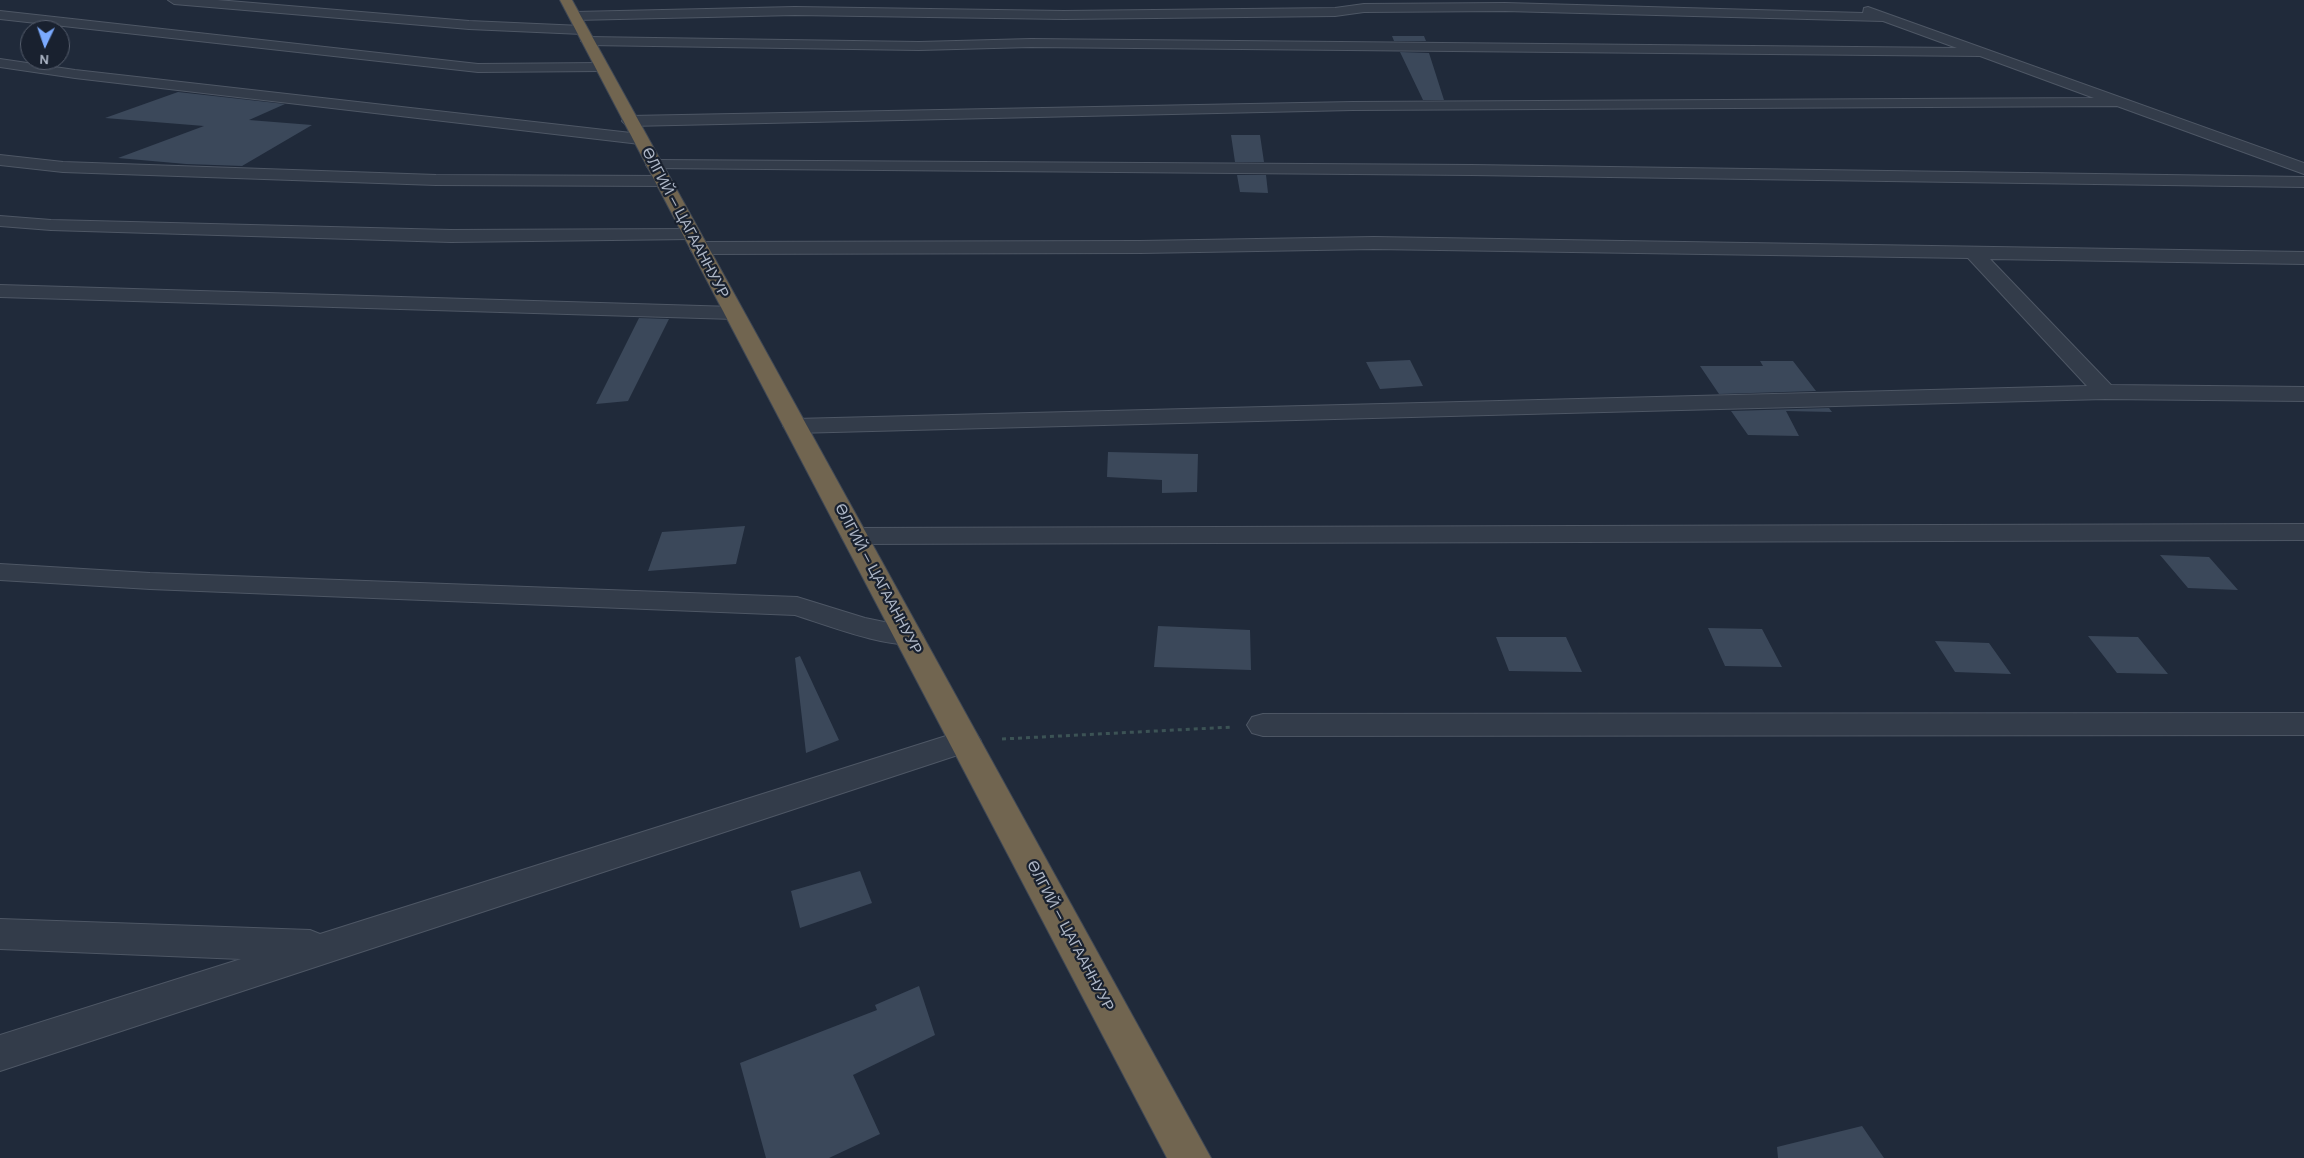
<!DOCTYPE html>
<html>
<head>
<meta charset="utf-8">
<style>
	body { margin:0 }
	#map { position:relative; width:2304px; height:1158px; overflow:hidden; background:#202a3a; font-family:Karla,sans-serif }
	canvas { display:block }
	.north { position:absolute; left:20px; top:20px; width:50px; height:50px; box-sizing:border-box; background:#19212f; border:1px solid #555d6c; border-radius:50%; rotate:183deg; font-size:14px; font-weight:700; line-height:20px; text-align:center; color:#aeb7c7 }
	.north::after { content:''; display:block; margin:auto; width:18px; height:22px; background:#7baafe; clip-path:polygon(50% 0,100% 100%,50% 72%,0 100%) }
</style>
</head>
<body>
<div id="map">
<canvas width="2304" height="1158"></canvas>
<div class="north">N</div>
</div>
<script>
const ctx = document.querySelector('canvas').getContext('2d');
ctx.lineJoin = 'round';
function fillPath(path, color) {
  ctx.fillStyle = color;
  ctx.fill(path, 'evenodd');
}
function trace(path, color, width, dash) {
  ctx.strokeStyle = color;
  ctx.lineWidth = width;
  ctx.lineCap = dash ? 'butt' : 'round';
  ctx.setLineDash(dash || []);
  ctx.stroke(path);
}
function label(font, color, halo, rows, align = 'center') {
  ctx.font = font + ' Karla,sans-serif';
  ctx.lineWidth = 4.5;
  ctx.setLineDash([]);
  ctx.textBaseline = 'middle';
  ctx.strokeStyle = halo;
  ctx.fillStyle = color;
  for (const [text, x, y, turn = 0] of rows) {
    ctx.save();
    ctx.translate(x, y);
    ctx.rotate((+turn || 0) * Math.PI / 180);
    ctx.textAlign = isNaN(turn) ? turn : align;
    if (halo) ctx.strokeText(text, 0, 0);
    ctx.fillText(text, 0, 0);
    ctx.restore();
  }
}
const building = new Path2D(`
	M 1392,36 L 1424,36 L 1426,41 L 1394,41 Z
	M 1400,52 L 1429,53 L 1444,100 L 1423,100 Z
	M 178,92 L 285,104 L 249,120 L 312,125 L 242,166 L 186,164 L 118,158 L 204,126 L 105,118 Z
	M 1231,135 L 1260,135 L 1264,162 L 1235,162 Z
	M 1237,175 L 1266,175 L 1268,193 L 1240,192 Z
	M 639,318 L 669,319 L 628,401 L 596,404 Z
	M 1410,360 L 1423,386 L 1380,389 L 1366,362 Z
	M 1760,361 L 1793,361 L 1816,391 L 1719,394 L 1700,366 L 1763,366 Z
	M 1829,408 L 1832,412 L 1786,411 L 1799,436 L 1748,435 L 1731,411 Z
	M 1108,452 L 1198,454 L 1197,492 L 1162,493 L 1162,480 L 1107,477 Z
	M 745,526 L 736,564 L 648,571 L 662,532 Z
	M 2160,555 L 2209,557 L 2238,590 L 2188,588 Z
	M 1158,626 L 1250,630 L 1251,670 L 1154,667 Z
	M 1708,628 L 1762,629 L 1782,667 L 1725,666 Z
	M 2088,636 L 2138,637 L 2168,674 L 2117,673 Z
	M 1496,637 L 1566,637 L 1582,672 L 1509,671 Z
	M 1935,641 L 1989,643 L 2011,674 L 1955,672 Z
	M 800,656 L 839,740 L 806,753 L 795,658 Z
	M 860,871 L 872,903 L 800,928 L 791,891 Z
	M 919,986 L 935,1035 L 853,1075 L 880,1134 L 829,1158 L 766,1158 L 740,1063 L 877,1010 L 875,1005 Z
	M 1862,1126 L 1884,1158 L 1778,1158 L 1777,1147 Z`);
const path = new Path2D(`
	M 1002,739 L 1233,727`);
const minor = new Path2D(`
	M 168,0 L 217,0 L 469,21 L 582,26 L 588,30 L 582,34 L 469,29 L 174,4 Z
	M 1505,3 L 1863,13 L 1864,8 L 1868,7 L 2304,163 L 2304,174 L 2117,106 L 1353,110 L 630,126 L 625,124 L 622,121 L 625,118 L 630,116 L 1353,102 L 2094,98 L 1980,56 L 1031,47 L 919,50 L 588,45 L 581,41 L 588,37 L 919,42 L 1031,39 L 1957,48 L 1883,21 L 1505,11 L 1364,12 L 1335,16 L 1064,19 L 795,15 L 575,20 L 569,16 L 575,12 L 795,7 L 1064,11 L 1335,8 L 1364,4 Z
	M 0,11 L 478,64 L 601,63 L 608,67 L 601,71 L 478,72 L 0,19 Z
	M 0,59 L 75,70 L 640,134 L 646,136 L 648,139 L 646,142 L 640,144 L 75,78 L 0,67 Z
	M 0,155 L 63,162 L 436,175 L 663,176 L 669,177 L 671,181 L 669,185 L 663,186 L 436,185 L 63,172 L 0,165 Z
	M 654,160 L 1471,165 L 2304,177 L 2304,187 L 1471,175 L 648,168 L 646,165 L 648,162 Z
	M 0,216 L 51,220 L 451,230 L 691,229 L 697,230 L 700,234 L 697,238 L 691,239 L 451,242 L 51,230 L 0,226 Z
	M 1374,237 L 2304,252 L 2304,264 L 1990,259 L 2111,385 L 2304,387 L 2304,401 L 2105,399 L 795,433 L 787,431 L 783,426 L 787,421 L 795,419 L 2087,386 L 1968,258 L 1374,249 L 1140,253 L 699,254 L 692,252 L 690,248 L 692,244 L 699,242 L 1140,241 Z
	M 0,285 L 734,307 L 741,309 L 744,313 L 741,317 L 734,319 L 0,297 Z
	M 2304,524 L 2304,540 L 854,544 L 845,542 L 841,536 L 845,530 L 854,528 Z
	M 0,564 L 150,573 L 797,597 L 865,618 L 918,629 L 923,636 L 918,643 C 890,650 824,624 795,615 L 150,589 L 0,580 Z
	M 2304,713 L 2304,735 L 1263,736 L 1252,733 L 1247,725 L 1252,717 L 1263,714 Z
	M 965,730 L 976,733 L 981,741 L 976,749 L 0,1071 L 0,1035 L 241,959 L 0,949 L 0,919 L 310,930 L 320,934 Z`);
const highway = new Path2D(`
	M 560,0 L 572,0 L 1211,1158 L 1167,1158 Z`);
const streetNames = [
	["ӨЛГИЙ — ЦАГААННУУР",685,223,62],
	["ӨЛГИЙ — ЦАГААННУУР",878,579,62],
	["ӨЛГИЙ — ЦАГААННУУР",1070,936,62]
];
fillPath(building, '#3b485a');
trace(minor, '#4e5765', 2);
trace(highway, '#3e4755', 2);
trace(path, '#3c5355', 3, [4, 4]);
fillPath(minor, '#333c4a');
fillPath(highway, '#716550');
label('15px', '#aeb7c7', '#19212f', streetNames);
</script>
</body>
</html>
